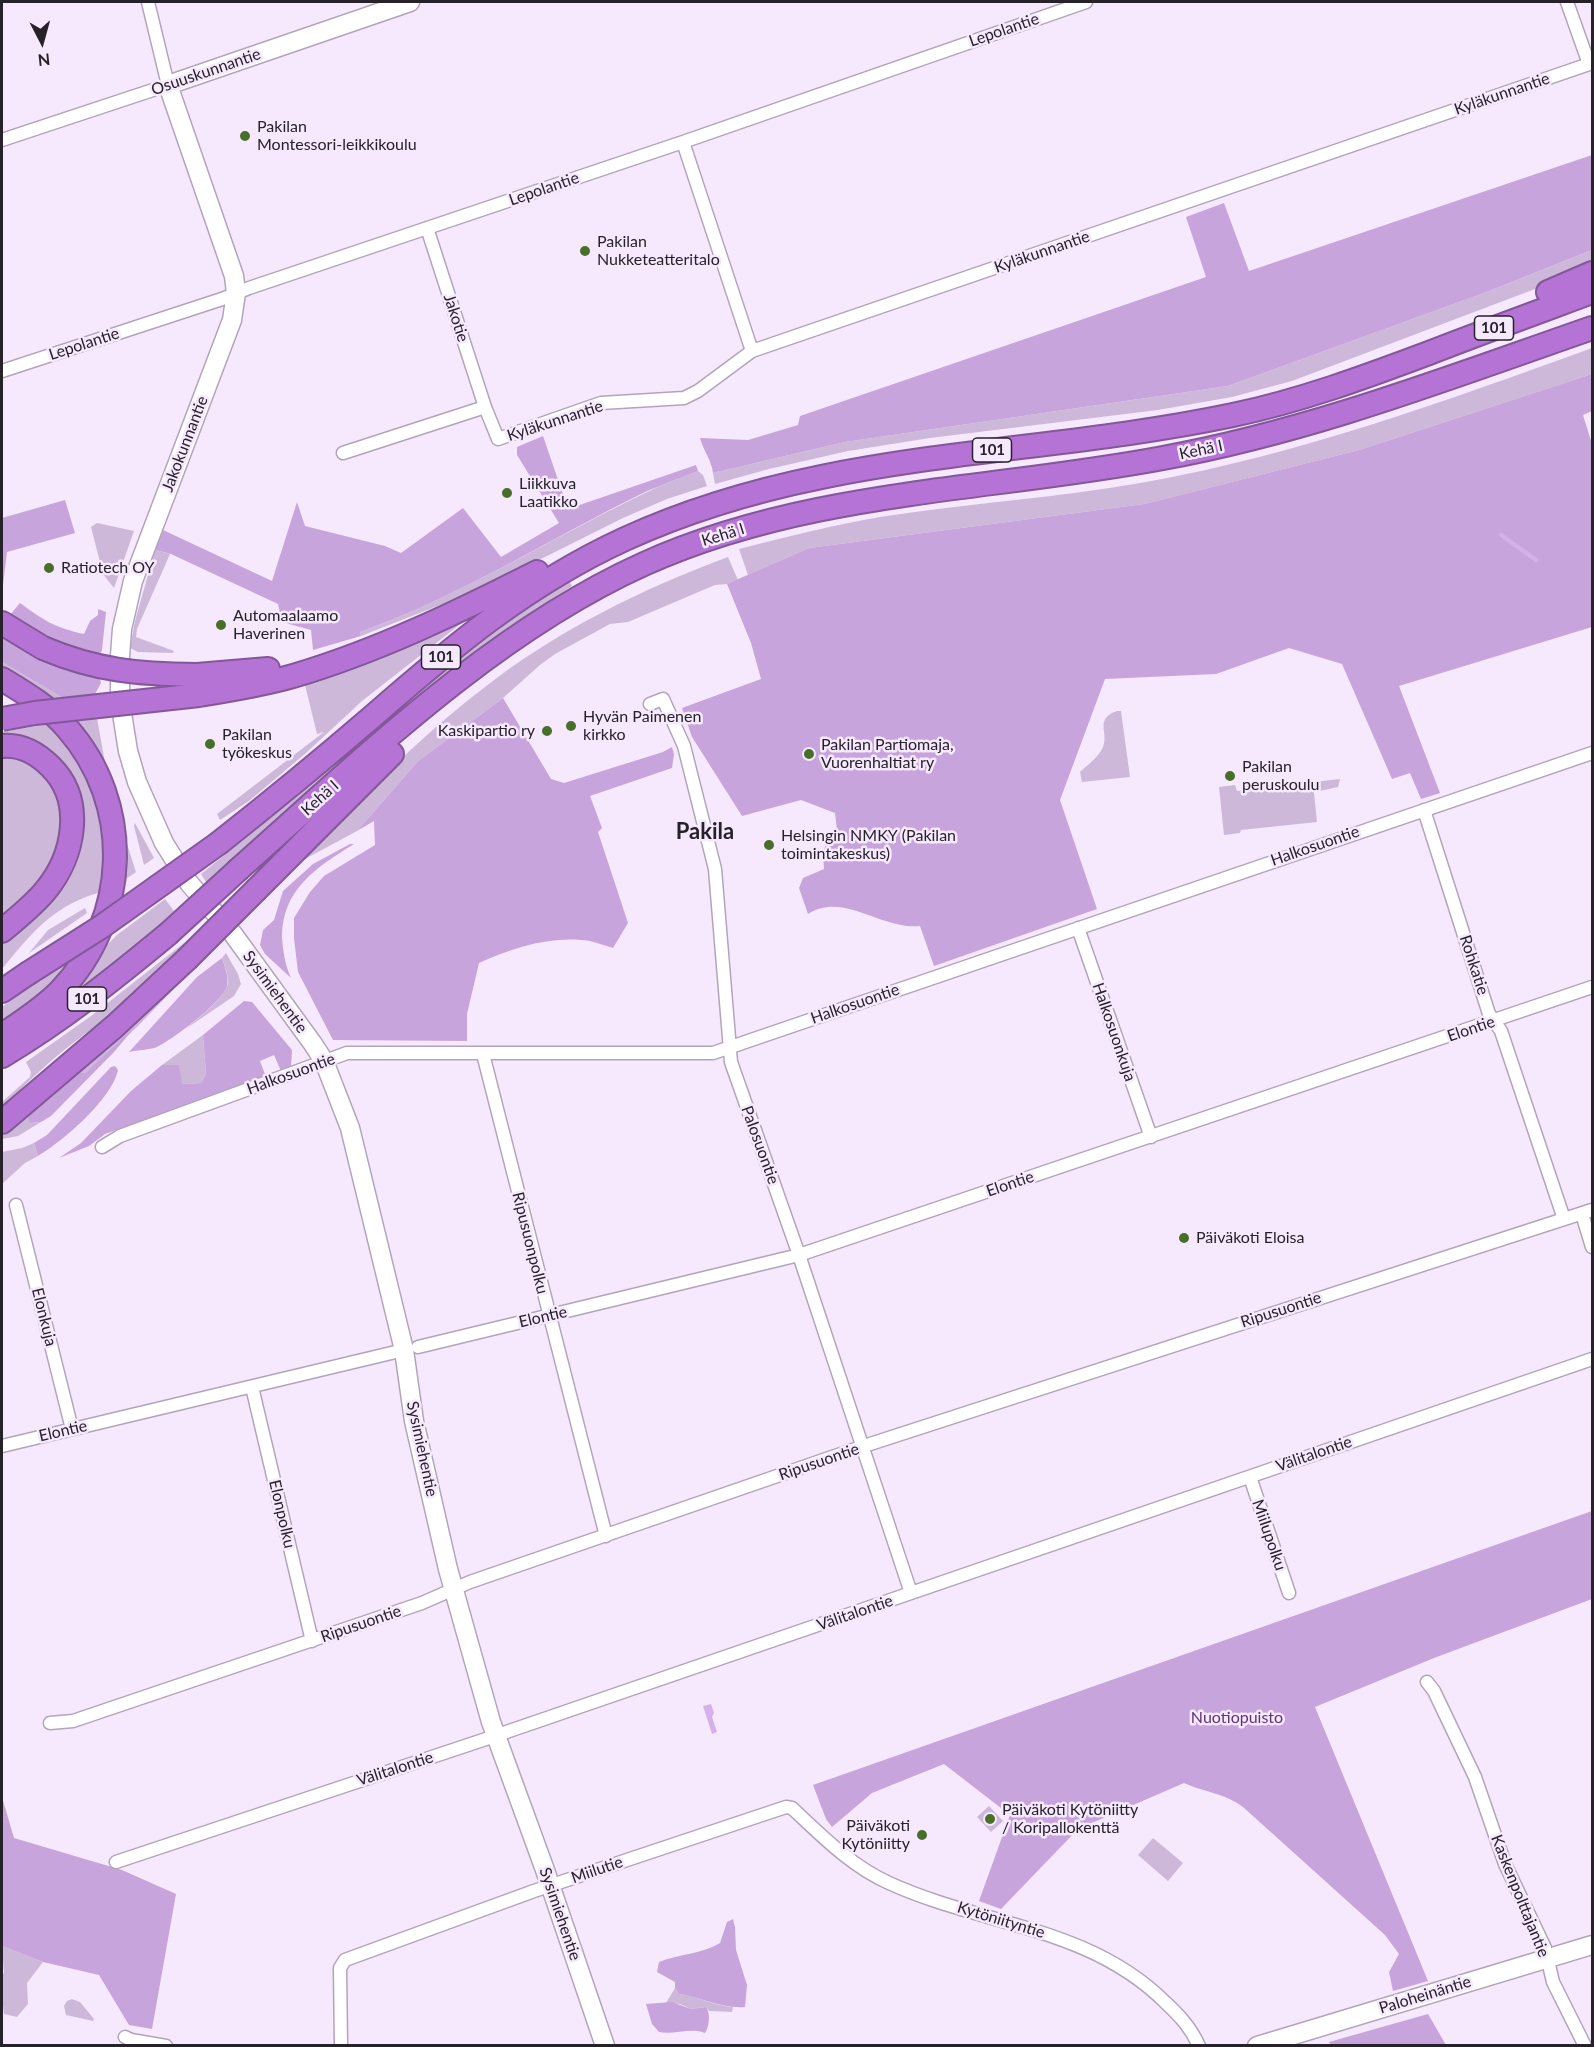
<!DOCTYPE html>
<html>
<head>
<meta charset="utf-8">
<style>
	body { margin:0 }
	#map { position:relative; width:1594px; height:2047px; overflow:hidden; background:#f6e8fd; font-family:Lato,sans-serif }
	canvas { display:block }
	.frame { position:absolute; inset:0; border:3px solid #27222a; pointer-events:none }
	.north { position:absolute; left:12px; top:12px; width:60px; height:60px; -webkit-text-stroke:4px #f6e8fd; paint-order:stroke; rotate:174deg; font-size:16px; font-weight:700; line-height:24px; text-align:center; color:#27222a }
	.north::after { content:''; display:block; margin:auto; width:21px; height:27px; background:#27222a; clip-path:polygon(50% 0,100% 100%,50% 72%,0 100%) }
</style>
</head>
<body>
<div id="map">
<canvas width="1594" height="2047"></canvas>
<div class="frame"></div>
<div class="north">N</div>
</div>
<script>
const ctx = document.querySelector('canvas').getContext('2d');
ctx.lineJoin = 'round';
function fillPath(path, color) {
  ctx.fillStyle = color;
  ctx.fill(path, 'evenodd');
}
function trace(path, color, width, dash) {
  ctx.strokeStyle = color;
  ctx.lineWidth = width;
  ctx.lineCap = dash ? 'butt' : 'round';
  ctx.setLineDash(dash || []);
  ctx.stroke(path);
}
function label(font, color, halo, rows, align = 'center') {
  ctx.font = font + ' Lato,sans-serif';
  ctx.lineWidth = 5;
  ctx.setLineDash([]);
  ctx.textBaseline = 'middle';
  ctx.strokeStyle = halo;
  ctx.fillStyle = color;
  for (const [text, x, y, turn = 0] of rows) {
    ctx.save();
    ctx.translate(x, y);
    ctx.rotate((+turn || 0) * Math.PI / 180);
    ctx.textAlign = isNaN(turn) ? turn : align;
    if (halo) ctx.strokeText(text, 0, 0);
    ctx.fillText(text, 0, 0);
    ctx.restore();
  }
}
const green = new Path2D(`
	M 1592,250 L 1592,266 L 1572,275 L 1292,381 L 1232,397 L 1158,410 L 930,438 L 848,451 L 769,469 L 715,484 L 713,473 L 845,442 L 1228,386 L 1484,293 Z
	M 1592,348 L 1592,374 L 1359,450 L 1144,504 L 809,548 L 748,575 L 739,549 C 786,537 833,525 880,517 C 968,503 1058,498 1146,482 C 1300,454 1446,401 1592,348 Z
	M 698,471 L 703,475 L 707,486 L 667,499 L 623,518 L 481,589 L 361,636 L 360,632 C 461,596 551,538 647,492 C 663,484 681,478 698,471 Z
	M 97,523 L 134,531 L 114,588 L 103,574 L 91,527 Z
	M 155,550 L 170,554 L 137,629 L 136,637 L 174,651 L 173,653 L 138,652 L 130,648 L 135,621 Z
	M 728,557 L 738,580 L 727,584 L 715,585 L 628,622 L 610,624 L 555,654 L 540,665 L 503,698 L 418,761 L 357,831 L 305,859 L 301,856 C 361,798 419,737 485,687 C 558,630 642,589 728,557 Z
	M 569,581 L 572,586 L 489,642 L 436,684 L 239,858 L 206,882 L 201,874 L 308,788 L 433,679 L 526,609 Z
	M 472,615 L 362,701 L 306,753 L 249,801 L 220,820 L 217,814 L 324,732 L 317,734 L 305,685 L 422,640 Z
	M 2,662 L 63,698 L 51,699 L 2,671 Z
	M 1117,711 L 1121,711 L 1130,777 L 1082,782 L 1080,772 C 1087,765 1100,756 1103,747 C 1109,732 1094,719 1117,711 Z
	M 97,718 L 106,768 L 103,769 L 73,722 Z
	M 54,723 L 63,732 L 103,803 L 105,891 C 56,903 33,931 2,969 L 2,942 L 50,895 L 73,790 L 2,738 L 2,732 Z
	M 2,753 L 20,754 L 55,785 L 65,821 L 50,870 L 2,921 Z
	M 1340,779 L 1338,787 L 1315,792 L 1314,782 Z
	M 1313,783 L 1317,822 L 1241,830 L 1240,833 L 1224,835 L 1219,787 L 1235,785 L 1237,791 Z
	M 135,823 L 154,858 L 144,865 L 134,826 Z
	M 123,844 L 127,844 L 136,872 L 123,881 Z
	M 165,899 L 174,911 C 137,954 87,986 40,1019 L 95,962 L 103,949 L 117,935 Z
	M 85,908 L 87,913 L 29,953 L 48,930 Z
	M 189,939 L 191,940 C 160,979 117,1010 77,1040 C 50,1060 26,1084 2,1107 L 2,1102 L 30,1077 L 31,1072 L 26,1062 L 91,1016 Z
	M 77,953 C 56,980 32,1006 2,1024 L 2,1007 Z
	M 226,953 L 238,974 L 241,984 L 234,996 L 187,1028 C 198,1018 227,997 228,982 C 228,973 225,966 222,958 Z
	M 188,970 L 190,972 L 137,1027 L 85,1073 L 76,1073 Z
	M 203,1035 L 206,1074 L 201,1083 L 182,1084 L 162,1065 Z
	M 32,1107 L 30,1123 L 41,1122 L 18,1136 L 2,1139 L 2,1135 Z
	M 34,1143 L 38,1156 L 25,1163 L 2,1184 L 2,1152 L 22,1148 Z
	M 989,1806 L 1003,1821 L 991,1832 L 977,1817 Z
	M 1153,1838 L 1183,1863 L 1168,1881 L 1138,1855 Z
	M 2,1946 L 43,1962 L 27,1983 L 28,2004 L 17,2017 L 4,2014 L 2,1996 L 2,1975 L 4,1973 Z
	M 675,1988 L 679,1994 C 698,1996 714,2006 733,2007 L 732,2012 L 709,2011 L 706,2007 L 691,2009 L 680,2004 L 666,2003 Z
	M 72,1999 L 80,2002 L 94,2019 L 93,2021 L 66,2015 L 64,2006 L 67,2001 Z`);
const forest = new Path2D(`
	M 1592,155 L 1592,250 L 1484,293 L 1228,386 L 845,442 L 713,473 C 712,461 703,450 700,438 L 748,440 L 798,425 L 800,416 L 1206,277 L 1186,217 L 1224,203 L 1249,271 Z
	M 1592,374 L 1592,411 L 1583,415 L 1592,444 L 1592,627 L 1399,686 L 1440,793 L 1421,799 L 1410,773 L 1392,779 L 1342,664 L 1289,648 L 1216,674 L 1105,679 L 1060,800 L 1097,909 L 934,966 L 920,926 C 882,930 842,891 808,914 L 799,888 L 803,878 L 824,869 L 823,854 L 829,833 L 837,830 L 835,813 L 801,800 L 742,816 L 692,737 L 682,708 L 761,679 L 751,643 L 727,584 L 809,548 L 1144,504 L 1359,450 Z
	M 543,436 L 568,509 L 696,465 L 698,471 C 681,478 664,484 647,491 C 551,538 461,596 360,632 L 361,636 L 313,650 L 311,630 L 282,622 L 278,604 L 171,554 L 155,550 L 163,530 L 272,581 L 297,502 L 305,526 L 385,546 L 401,553 L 463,508 L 501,557 L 559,523 L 517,455 L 517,447 Z
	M 65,500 L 75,533 L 7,552 L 2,593 L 2,518 Z
	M 20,603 C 45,621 53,627 84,634 L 90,621 L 98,615 L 98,609 L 106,612 L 102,650 L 99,657 L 71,648 L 9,616 Z
	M 2,636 C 30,657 65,666 99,676 L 101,683 L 95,694 L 63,698 L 2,662 Z
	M 503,698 L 551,779 L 564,783 L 663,752 L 672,747 L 674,754 L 672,768 L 590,796 L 602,828 L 598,832 L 628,923 L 613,948 C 603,945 591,940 581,940 C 545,937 511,949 479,963 L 467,1014 L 467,1041 L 333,1040 L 298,972 L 294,938 L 294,918 L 310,892 L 324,876 L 375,845 L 374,821 L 357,831 L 418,761 Z
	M 350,844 L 354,844 C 317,867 282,889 282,937 C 283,951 285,965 291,978 L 265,954 L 260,945 L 263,930 L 274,920 L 283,891 L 313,864 Z
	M 222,958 C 225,967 229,976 227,986 C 224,1001 172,1040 157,1047 C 149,1050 138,1050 129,1052 L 197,977 Z
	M 244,1001 L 252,1002 L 292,1050 L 291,1067 L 281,1071 L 274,1055 L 260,1061 L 266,1077 L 105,1134 L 89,1146 L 59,1158 L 81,1143 L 131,1091 L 162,1065 L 179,1065 L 182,1084 L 201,1083 L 206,1074 L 203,1035 Z
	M 136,1026 L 114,1052 L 51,1116 L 41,1122 L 30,1123 L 28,1117 L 32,1107 L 76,1073 L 85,1073 Z
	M 115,1066 L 118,1070 C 112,1099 62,1142 38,1156 L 34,1143 L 47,1135 L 111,1067 Z
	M 1592,1511 L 1592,1599 L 1434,1658 L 1315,1707 L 1428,1981 L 1393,1991 L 1389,1972 L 1399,1954 L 1385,1935 L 1243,1807 C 1222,1792 1206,1793 1184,1783 L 1078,1829 L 1001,1909 L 979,1901 L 1010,1815 L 944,1764 L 872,1793 L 832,1827 L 826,1819 L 813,1785 Z
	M 2,1797 L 14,1838 L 122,1870 L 176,1894 L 152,2029 L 129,2025 L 99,1975 L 43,1962 L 2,1946 Z
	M 733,1919 L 735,1927 L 736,1950 L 747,1985 L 745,2007 C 721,2009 702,1997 679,1994 L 675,1988 L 675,1982 L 657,1972 L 659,1962 C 679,1954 702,1954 720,1943 L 727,1922 Z
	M 672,2002 L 691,2009 L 706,2007 C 711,2014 709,2027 705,2033 C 692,2027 674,2035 659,2032 L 652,2024 L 646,2004 Z
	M 1428,2014 L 1446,2045 L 1331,2046 L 1329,2042 Z`);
const water = new Path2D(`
	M 711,1704 L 714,1713 L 712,1717 L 717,1732 L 712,1734 L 703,1706 Z`);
const stream = new Path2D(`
	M 1501,535 L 1536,560`);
const street = new Path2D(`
	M 1567,2 L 1589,64
	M 2,140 L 168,85 L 148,2
	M 683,142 L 752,351
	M 2,371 L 222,299 L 249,288 L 683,142 L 1086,2
	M 485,407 L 498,439 L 601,403 L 684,398 L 698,391 L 752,351 L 1592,63
	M 343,453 L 485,407 L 427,228
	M 650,704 L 663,699 L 684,746 L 715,869 L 731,1062 L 799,1255 L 911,1593
	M 1424,810 L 1489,1014 L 1501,1031 L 1564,1219
	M 1078,928 L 1151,1137
	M 483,1054 L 606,1536
	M 102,1147 L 120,1136 L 347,1053 L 713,1053 L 1592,753
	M 16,1205 L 72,1429
	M 1582,1214 L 1592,1247
	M 418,1347 L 799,1255 L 1592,987
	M 252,1387 L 312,1641
	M 2,1446 L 404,1350
	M 1250,1477 L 1289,1593
	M 1427,1682 L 1434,1691 L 1475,1777 L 1505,1864 L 1545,1948 L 1553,1982 L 1585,2046
	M 50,1723 L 73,1721 L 422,1603 L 470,1582 L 864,1446 L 1592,1210
	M 116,1862 L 483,1740 L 1592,1359
	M 125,2037 L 131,2040 L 166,2046
	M 341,2046 L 340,1968 L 345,1960 L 534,1891 L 786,1807 L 792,1808 C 822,1836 851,1866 889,1883 C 983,1926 1089,1926 1166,2003 C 1180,2016 1191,2028 1199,2046`);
const secondary = new Path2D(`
	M 410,2 L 168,85 L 234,276 L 236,293 L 232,320 L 133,581 L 122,629 L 120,656 L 120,701 L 128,751 L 137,782 L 164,843 L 189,883 L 233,934 L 313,1044 L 324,1061 L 350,1128 L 404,1350 L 414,1421 L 448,1569 L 491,1722 L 545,1870 L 605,2046
	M 1257,2046 L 1592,1945`);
const highway = new Path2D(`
	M 1548,292 L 1592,273
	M 2,623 L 43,648
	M 197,675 L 268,669
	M 2,679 C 25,693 49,707 67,728 C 134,804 130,918 60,991 C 43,1008 22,1022 2,1035
	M 199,695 C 230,690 262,685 293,676 C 378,651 458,612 537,572
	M 2,746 C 21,744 38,754 51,767 C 85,801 74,856 46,890 C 33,906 17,918 2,931
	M 219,843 C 271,802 322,760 372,717 C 452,647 527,584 625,539 C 821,449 1028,458 1233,415 C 1300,401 1365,377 1429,353 C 1483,332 1538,312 1592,292
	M 239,869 C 362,760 493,632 644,564 C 808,490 989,491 1163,458 C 1311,431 1451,377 1592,328
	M 257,889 L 392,754
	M 2,991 L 27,974
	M 2,1056 C 61,1021 115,978 168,934
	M 2,1122 L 115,1026 L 187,959`);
const highwayBridge = new Path2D(`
	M 43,648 C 97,671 139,674 197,675
	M 2,719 L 35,713 L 199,695
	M 168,934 L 239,869
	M 187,959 L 257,889
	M 27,974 L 101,927 L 219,843`);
const markers = [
	[245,136,6,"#486f2a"],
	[585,251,6,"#486f2a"],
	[507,493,6,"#486f2a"],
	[49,568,6,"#486f2a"],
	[221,625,6,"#486f2a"],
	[571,726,6,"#486f2a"],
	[547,731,6,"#486f2a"],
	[210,744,6,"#486f2a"],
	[809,754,6,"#486f2a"],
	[1230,776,6,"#486f2a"],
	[769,845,6,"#486f2a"],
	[1184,1238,6,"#486f2a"],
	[990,1819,6,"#486f2a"],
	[922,1835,6,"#486f2a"]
];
const shields = [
	[1494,328,39],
	[992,450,39],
	[441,657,39],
	[87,999,39]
];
const shieldNames = [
	["101",1494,328],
	["101",992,450],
	["101",441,657],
	["101",87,999]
];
const streetNames = [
	["Lepolantie",1004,30,-19],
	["Osuuskunnantie",206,72,-19],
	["Kyläkunnantie",1502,94,-19],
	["Lepolantie",544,189,-19],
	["Kyläkunnantie",1042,252,-19],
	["Jakotie",456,318,72],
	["Lepolantie",84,344,-18],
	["Kyläkunnantie",555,421,-18],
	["Jakokunnantie",185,444,-69],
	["Kehä I",1201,450,-12],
	["Kehä I",723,535,-17],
	["Kehä I",320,798,-42],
	["Halkosuontie",1315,846,-19],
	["Rohkatie",1474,965,72],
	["Sysimiehentie",275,992,54],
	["Halkosuontie",855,1004,-19],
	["Elontie",1471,1029,-19],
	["Halkosuonkuja",1114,1032,71],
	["Halkosuontie",291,1074,-20],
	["Palosuontie",760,1145,70],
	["Elontie",1010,1184,-19],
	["Ripusuonpolku",530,1243,76],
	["Ripusuontie",1281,1310,-18],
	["Elonkuja",44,1317,76],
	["Elontie",543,1317,-13],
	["Elontie",63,1431,-13],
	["Sysimiehentie",422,1449,78],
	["Välitalontie",1314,1454,-19],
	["Ripusuontie",819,1462,-19],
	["Elonpolku",282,1514,77],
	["Miilupolku",1269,1535,71],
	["Välitalontie",855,1613,-19],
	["Ripusuontie",361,1624,-19],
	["Välitalontie",395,1769,-18],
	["Miilutie",597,1870,-19],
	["Kaskenpolttajantie",1520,1896,68],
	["Sysimiehentie",560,1914,71],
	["Kytöniityntie",1001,1920,17],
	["Paloheinäntie",1425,1995,-17]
];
const poiNames = [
	["Pakilan",257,127],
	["Montessori-leikkikoulu",257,145],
	["Pakilan",597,242],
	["Nukketeatteritalo",597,260],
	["Liikkuva",519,484],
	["Laatikko",519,502],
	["Ratiotech OY",61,568],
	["Automaalaamo",233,616],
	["Haverinen",233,634],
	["Hyvän Paimenen",583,717],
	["kirkko",583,735],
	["Kaskipartio ry",535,731,"right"],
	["Pakilan",222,735],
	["työkeskus",222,753],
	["Pakilan Partiomaja,",821,745],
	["Vuorenhaltiat ry",821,763],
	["Pakilan",1242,767],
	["peruskoulu",1242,785],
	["Helsingin NMKY (Pakilan",781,836],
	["toimintakeskus)",781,854],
	["Päiväkoti Eloisa",1196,1238],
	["Päiväkoti Kytöniitty",1002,1810],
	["/ Koripallokenttä",1002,1828],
	["Päiväkoti",910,1826,"right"],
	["Kytöniitty",910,1844,"right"]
];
const parkNames = [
	["Nuotiopuisto",1237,1718]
];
const districtNames = [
	["Pakila",705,832]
];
fillPath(green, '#ceb8da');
fillPath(forest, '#c8a4dc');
fillPath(water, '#d6b1e9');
trace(stream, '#d6b1e9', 4);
trace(street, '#b2a5ba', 15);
trace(secondary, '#b2a5ba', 21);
trace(highway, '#835799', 26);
trace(street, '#fff', 12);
trace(secondary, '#fff', 18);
trace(highway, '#b574d5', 22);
trace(highwayBridge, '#835799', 26, []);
trace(highwayBridge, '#b574d5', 22);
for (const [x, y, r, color] of markers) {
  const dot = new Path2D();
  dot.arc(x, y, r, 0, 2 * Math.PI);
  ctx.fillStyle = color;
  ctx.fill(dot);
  trace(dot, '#f6e8fd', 2);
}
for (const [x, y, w] of shields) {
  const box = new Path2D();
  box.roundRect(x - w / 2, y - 12, w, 24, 4.5);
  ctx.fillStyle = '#f6e8fd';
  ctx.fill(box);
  trace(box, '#27222a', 1.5);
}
label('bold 15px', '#27222a', null, shieldNames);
label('16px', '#27222a', '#f6e8fd', streetNames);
label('16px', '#27222a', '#f6e8fd', poiNames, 'left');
label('16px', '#603375', '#f6e8fd', parkNames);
label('bold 22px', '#27222a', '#f6e8fd', districtNames);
</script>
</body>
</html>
